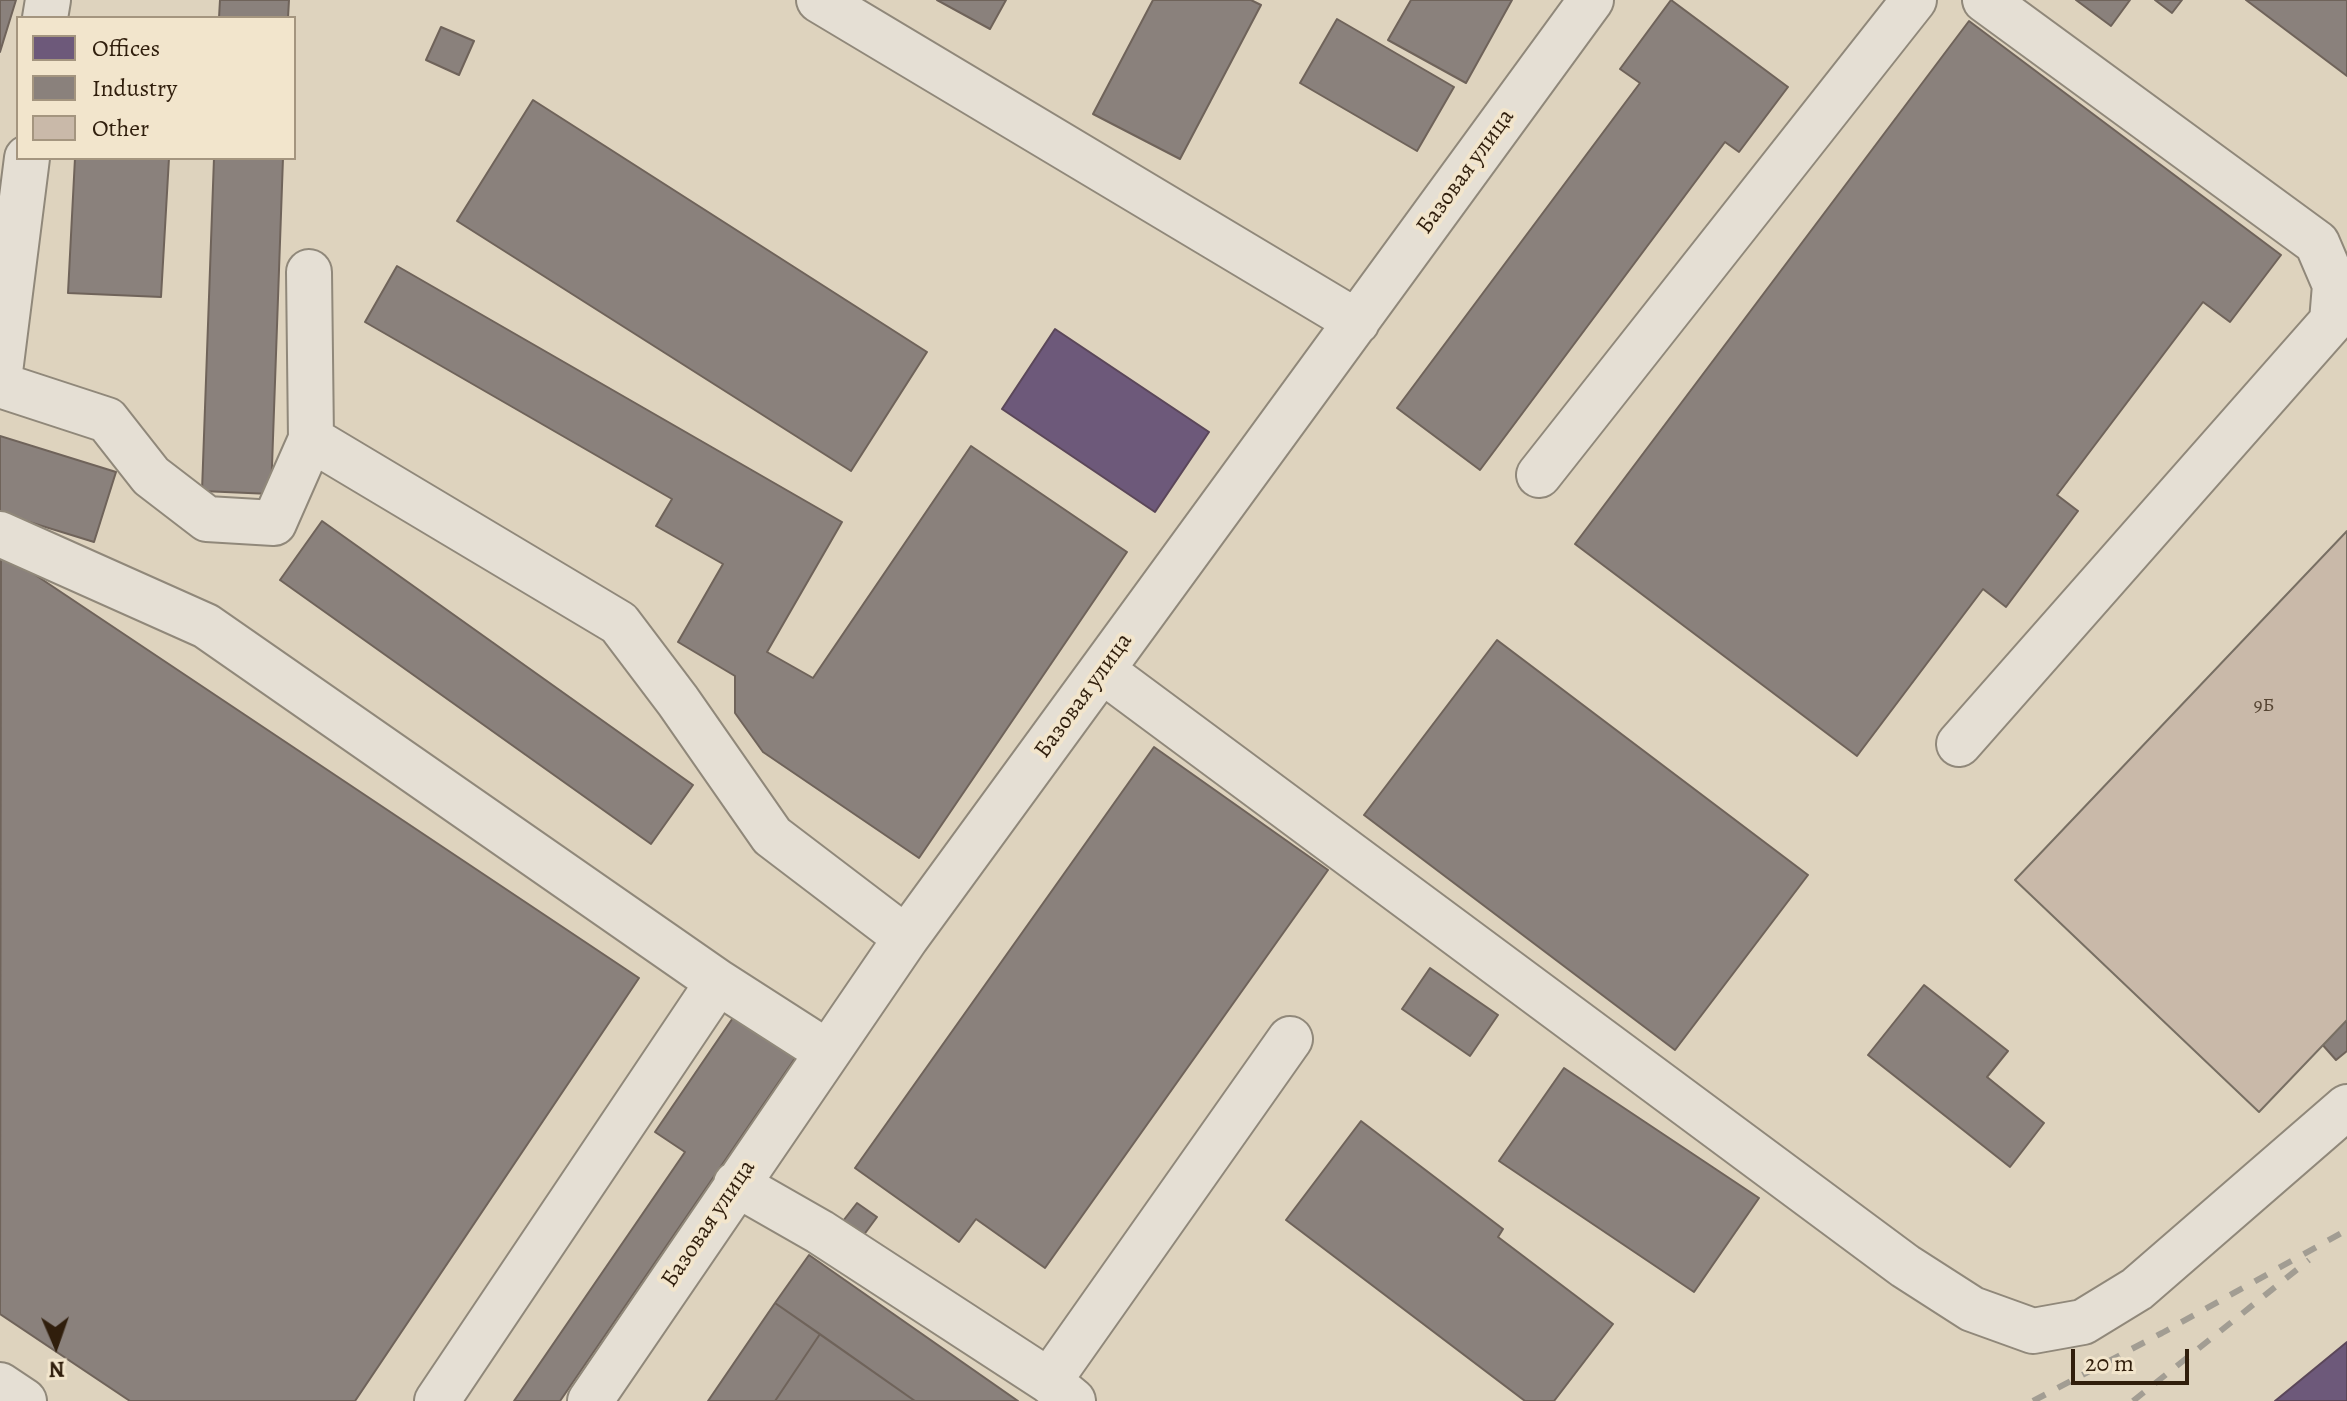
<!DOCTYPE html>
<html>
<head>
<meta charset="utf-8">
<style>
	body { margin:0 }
	#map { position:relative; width:2347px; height:1401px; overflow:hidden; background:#ded3be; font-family:Alegreya,serif }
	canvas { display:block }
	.legend { position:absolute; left:16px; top:16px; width:280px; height:144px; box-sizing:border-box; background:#f2e5cc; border:2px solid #a4957f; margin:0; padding:10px 14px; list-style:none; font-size:24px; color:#301e0c }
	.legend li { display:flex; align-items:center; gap:16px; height:40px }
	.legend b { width:40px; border:2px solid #a4957f }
	.north { position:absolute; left:16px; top:1305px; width:80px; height:80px; -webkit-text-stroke:6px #f2e5cc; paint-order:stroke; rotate:178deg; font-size:22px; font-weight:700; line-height:32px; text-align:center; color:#301e0c }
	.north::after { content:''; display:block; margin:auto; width:28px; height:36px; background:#301e0c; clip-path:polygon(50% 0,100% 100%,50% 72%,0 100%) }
	.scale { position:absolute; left:2071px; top:1349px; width:118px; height:36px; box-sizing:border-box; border:4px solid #301e0c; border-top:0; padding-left:10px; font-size:24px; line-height:28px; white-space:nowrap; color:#301e0c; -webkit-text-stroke:6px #f2e5cc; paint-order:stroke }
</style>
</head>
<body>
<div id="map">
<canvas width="2347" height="1401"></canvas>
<ul class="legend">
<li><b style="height:22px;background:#6d597a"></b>Offices</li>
<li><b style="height:22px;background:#8a817c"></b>Industry</li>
<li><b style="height:22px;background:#c9b9a9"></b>Other</li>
</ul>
<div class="north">N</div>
<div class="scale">20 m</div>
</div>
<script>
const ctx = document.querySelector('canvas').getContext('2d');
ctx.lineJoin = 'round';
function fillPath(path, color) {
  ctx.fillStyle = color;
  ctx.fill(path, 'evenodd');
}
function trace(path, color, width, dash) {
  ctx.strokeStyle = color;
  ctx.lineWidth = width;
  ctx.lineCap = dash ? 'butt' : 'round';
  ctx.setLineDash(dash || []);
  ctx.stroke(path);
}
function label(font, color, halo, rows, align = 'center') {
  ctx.font = font + ' Alegreya,serif';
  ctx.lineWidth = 8;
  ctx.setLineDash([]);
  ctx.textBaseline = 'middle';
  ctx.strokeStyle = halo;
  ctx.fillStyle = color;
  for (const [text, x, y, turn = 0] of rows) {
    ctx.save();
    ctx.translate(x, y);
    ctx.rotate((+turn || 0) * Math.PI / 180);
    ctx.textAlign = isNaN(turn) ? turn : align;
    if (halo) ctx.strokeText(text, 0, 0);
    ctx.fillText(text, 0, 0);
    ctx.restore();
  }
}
const offices = new Path2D(`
	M 1055,329 L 1209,432 L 1155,512 L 1002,409 Z
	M 2347,1342 L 2347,1401 L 2275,1401 Z`);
const industry = new Path2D(`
	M 0,0 L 16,0 L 0,52 Z
	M 220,0 L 289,0 L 288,18 L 219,18 Z
	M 937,0 L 1006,0 L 990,29 Z
	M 1153,0 L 1251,0 L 1261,5 L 1180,159 L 1093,114 Z
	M 1411,0 L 1512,0 L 1466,83 L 1388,40 Z
	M 1671,0 L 1788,87 L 1739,152 L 1725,142 L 1480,470 L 1397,408 L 1640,83 L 1620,69 Z
	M 2076,0 L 2130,0 L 2111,26 Z
	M 2155,0 L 2182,0 L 2172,13 Z
	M 2246,0 L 2347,0 L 2347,76 Z
	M 1337,19 L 1454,87 L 1417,151 L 1300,83 Z
	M 1969,21 L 2281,255 L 2230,322 L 2203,302 L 2057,495 L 2078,511 L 2006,607 L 1983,589 L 1857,756 L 1575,544 Z
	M 441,27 L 474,41 L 459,75 L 426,60 Z
	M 533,100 L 927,352 L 851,471 L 457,221 Z
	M 75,158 L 169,158 L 161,297 L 68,293 Z
	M 214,158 L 283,158 L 271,494 L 202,491 Z
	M 397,266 L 842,522 L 767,652 L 813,678 L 971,446 L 1127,552 L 919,858 L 763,752 L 735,713 L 735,676 L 678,642 L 723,564 L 656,526 L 672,499 L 365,322 Z
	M 0,436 L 116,472 L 94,542 L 0,513 Z
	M 322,521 L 693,785 L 651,844 L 280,580 Z
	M 1,552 L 639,978 L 355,1401 L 130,1401 L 0,1314 Z
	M 1497,640 L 1808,875 L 1675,1050 L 1364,815 Z
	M 1154,747 L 1328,870 L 1045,1268 L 976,1219 L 959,1242 L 855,1168 Z
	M 2347,911 L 2347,1051 L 2336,1060 L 2267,982 Z
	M 1430,968 L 1498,1015 L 1470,1056 L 1402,1009 Z
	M 1924,985 L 2008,1051 L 1987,1077 L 2044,1123 L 2010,1167 L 1868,1055 Z
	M 739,1009 L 800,1051 L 560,1401 L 514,1401 L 685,1152 L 655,1132 Z
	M 1564,1068 L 1759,1198 L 1694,1292 L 1499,1161 Z
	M 1361,1121 L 1503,1229 L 1498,1237 L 1613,1324 L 1554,1401 L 1525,1401 L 1286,1220 Z
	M 857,1203 L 877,1217 L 863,1236 L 843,1221 Z
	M 809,1255 L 1018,1401 L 915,1401 L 775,1303 Z
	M 775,1303 L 820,1334 L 775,1401 L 708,1401 Z
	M 820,1334 L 915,1401 L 775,1401 Z`);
const building = new Path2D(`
	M 2347,531 L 2347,1020 L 2259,1112 L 2015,880 Z`);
const minor = new Path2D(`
	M 819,0 L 1357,322
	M 45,18 L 48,0
	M 309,272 L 311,439 L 619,623 L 678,701 L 772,836 L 906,938
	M 0,372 L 27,158
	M 0,385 L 107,420 L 151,476 L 207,519 L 274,523 L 311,439
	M 1539,475 L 1914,0
	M 0,534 L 206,626 L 718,982 L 437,1401
	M 1103,671 L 1905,1266 L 1972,1309 L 2033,1331 L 2083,1322 L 2137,1289 L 2347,1107
	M 1959,744 L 2332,321 L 2335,285 L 2317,243 L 1985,0
	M 718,982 L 827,1052
	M 736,1184 L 820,1232 L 1049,1381 L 1073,1401
	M 1049,1381 L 1290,1039
	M 0,1385 L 24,1401
	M 590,1401 L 906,938 L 1591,0`);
const rail = new Path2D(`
	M 2033,1401 L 2162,1333 L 2347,1230
	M 2133,1401 L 2309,1260`);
const numberNames = [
	["9Б",2264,706]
];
const streetNames = [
	["Базовая улица",1466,172,-54],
	["Базовая улица",1084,696,-54],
	["Базовая улица",709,1224,-56]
];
fillPath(offices, '#6d597a');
trace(offices, '#5b4759', 2);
fillPath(industry, '#8a817c');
trace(industry, '#6f635a', 2);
fillPath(building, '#c9b9a9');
trace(building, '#786f63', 2);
trace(minor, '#90887a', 48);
trace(minor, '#e5dfd4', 44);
trace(rail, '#a29d93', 6, [14, 14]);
label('20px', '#564533', null, numberNames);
label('24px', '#301e0c', '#f2e5cc', streetNames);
</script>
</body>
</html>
